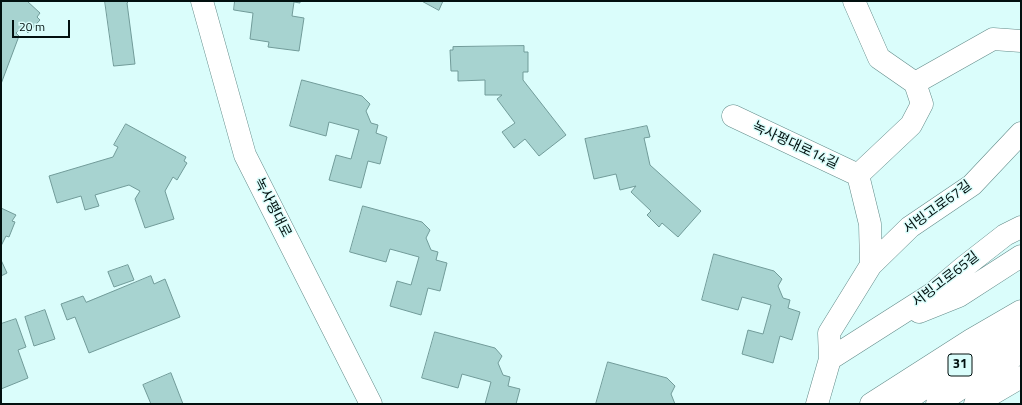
<!DOCTYPE html>
<html>
<head>
<meta charset="utf-8">
<style>
	body { margin:0 }
	#map { position:relative; width:1022px; height:405px; overflow:hidden; background:#dafdfb; font-family:"Titillium Web",sans-serif }
	canvas { display:block }
	.frame { position:absolute; inset:0; border:2px solid #02100f; pointer-events:none }
	.scale { position:absolute; left:12px; top:20px; width:58px; height:18px; box-sizing:border-box; border:2px solid #02100f; border-top:0; padding-left:5px; font-size:12px; line-height:14px; white-space:nowrap; color:#02100f; -webkit-text-stroke:3px #dafdfb; paint-order:stroke }
</style>
</head>
<body>
<div id="map">
<canvas width="1022" height="405"></canvas>
<div class="frame"></div>
<div class="scale">20 m</div>
</div>
<script>
const ctx = document.querySelector('canvas').getContext('2d');
ctx.lineJoin = 'round';
function fillPath(path, color) {
  ctx.fillStyle = color;
  ctx.fill(path, 'evenodd');
}
function trace(path, color, width, dash) {
  ctx.strokeStyle = color;
  ctx.lineWidth = width;
  ctx.lineCap = dash ? 'butt' : 'round';
  ctx.setLineDash(dash || []);
  ctx.stroke(path);
}
function label(font, color, halo, rows, align = 'center') {
  ctx.font = font + ' "Titillium Web","Noto Sans KR",sans-serif';
  ctx.lineWidth = 3;
  ctx.setLineDash([]);
  ctx.textBaseline = 'middle';
  ctx.strokeStyle = halo;
  ctx.fillStyle = color;
  for (const [text, x, y, turn = 0] of rows) {
    ctx.save();
    ctx.translate(x, y);
    ctx.rotate((+turn || 0) * Math.PI / 180);
    ctx.textAlign = isNaN(turn) ? turn : align;
    if (halo) ctx.strokeText(text, 0, 0);
    ctx.fillText(text, 0, 0);
    ctx.restore();
  }
}
const building = new Path2D(`
	M 1,1 L 27,1 L 40,13 L 37,17 L 40,20 L 28,33 L 22,27 L 16,33 L 19,36 L 1,84 Z
	M 105,1 L 129,1 L 127,3 L 135,64 L 114,66 Z
	M 235,1 L 300,1 L 300,3 L 294,2 L 292,16 L 304,18 L 299,51 L 268,47 L 269,42 L 250,39 L 253,13 L 234,10 Z
	M 422,1 L 443,1 L 439,10 Z
	M 524,46 L 524,52 L 528,52 L 528,72 L 523,72 L 523,80 L 566,135 L 539,156 L 525,139 L 514,148 L 502,132 L 515,123 L 497,99 L 502,95 L 485,95 L 485,80 L 458,81 L 458,71 L 451,71 L 450,50 L 453,50 L 453,47 Z
	M 302,80 L 362,96 L 370,104 L 366,111 L 371,123 L 378,125 L 376,133 L 387,137 L 380,164 L 368,161 L 361,188 L 329,180 L 336,155 L 351,159 L 359,130 L 329,122 L 326,136 L 290,126 Z
	M 126,124 L 186,157 L 184,161 L 187,163 L 177,180 L 173,177 L 165,191 L 174,219 L 145,228 L 135,199 L 140,191 L 129,185 L 95,195 L 99,206 L 85,210 L 81,196 L 57,203 L 49,176 L 113,157 L 118,147 L 114,145 Z
	M 647,126 L 650,137 L 644,138 L 650,165 L 701,211 L 678,237 L 662,223 L 659,227 L 647,215 L 651,211 L 631,192 L 636,186 L 620,190 L 616,174 L 594,179 L 585,139 Z
	M 363,206 L 422,222 L 430,230 L 426,238 L 431,250 L 438,252 L 436,260 L 447,263 L 440,291 L 428,288 L 421,315 L 390,306 L 397,281 L 411,285 L 419,257 L 390,249 L 386,262 L 350,252 Z
	M 1,208 L 16,215 L 12,221 L 15,222 L 9,237 L 6,236 L 1,246 Z
	M 714,254 L 774,271 L 782,279 L 778,286 L 783,298 L 790,300 L 788,308 L 800,312 L 792,340 L 780,336 L 773,363 L 742,354 L 748,330 L 763,334 L 771,305 L 742,297 L 738,310 L 702,300 Z
	M 1,260 L 7,273 L 1,276 Z
	M 128,265 L 134,280 L 114,287 L 108,272 Z
	M 151,276 L 154,284 L 165,279 L 180,317 L 89,353 L 75,317 L 67,320 L 61,304 L 83,296 L 86,302 Z
	M 45,310 L 55,339 L 34,346 L 25,317 Z
	M 16,319 L 26,347 L 18,350 L 28,378 L 1,389 L 1,324 Z
	M 435,332 L 495,348 L 502,356 L 498,363 L 503,375 L 510,377 L 508,386 L 520,389 L 516,404 L 485,404 L 491,382 L 462,374 L 458,388 L 422,378 Z
	M 608,362 L 667,378 L 675,386 L 671,394 L 675,404 L 596,404 Z
	M 171,373 L 183,404 L 151,404 L 143,385 Z`);
const minor = new Path2D(`
	M 202,1 L 245,155 L 371,404
	M 854,1 L 879,58 L 915,83 L 922,104 L 911,125 L 858,175
	M 915,83 L 993,39 L 1021,41
	M 733,116 L 858,175 L 870,224 L 871,265 L 829,333 L 830,359 L 817,404
	M 871,265 L 910,227 L 972,185 L 1021,133
	M 919,312 L 959,296 L 1021,256
	M 830,359 L 932,294 L 964,267 L 1005,235 L 1021,227`);
const major = new Path2D(`
	M 871,404 L 971,340 L 1021,311
	M 902,404 L 935,380 L 1021,329
	M 937,404 L 975,379 L 1021,352
	M 975,404 L 1021,377`);
const shields = [
	[960,365,24]
];
const shieldNames = [
	["31",960,365]
];
const streetNames = [
	["녹사평대로14길",795,146,25],
	["녹사평대로",272,208,63],
	["서빙고로67길",938,208,-36],
	["서빙고로65길",946,280,-38]
];
fillPath(building, '#a7d3d0');
trace(building, '#719b99', 1);
trace(minor, '#628b89', 23);
trace(major, '#628b89', 23);
trace(minor, '#fff', 22);
trace(major, '#fff', 22);
for (const [x, y, w] of shields) {
  const box = new Path2D();
  box.roundRect(x - w / 2, y - 11, w, 22, 3);
  ctx.fillStyle = '#dafdfb';
  ctx.fill(box);
  trace(box, '#02100f', 1);
}
label('bold 13px', '#02100f', null, shieldNames);
label('14px', '#02100f', '#dafdfb', streetNames);
</script>
</body>
</html>
